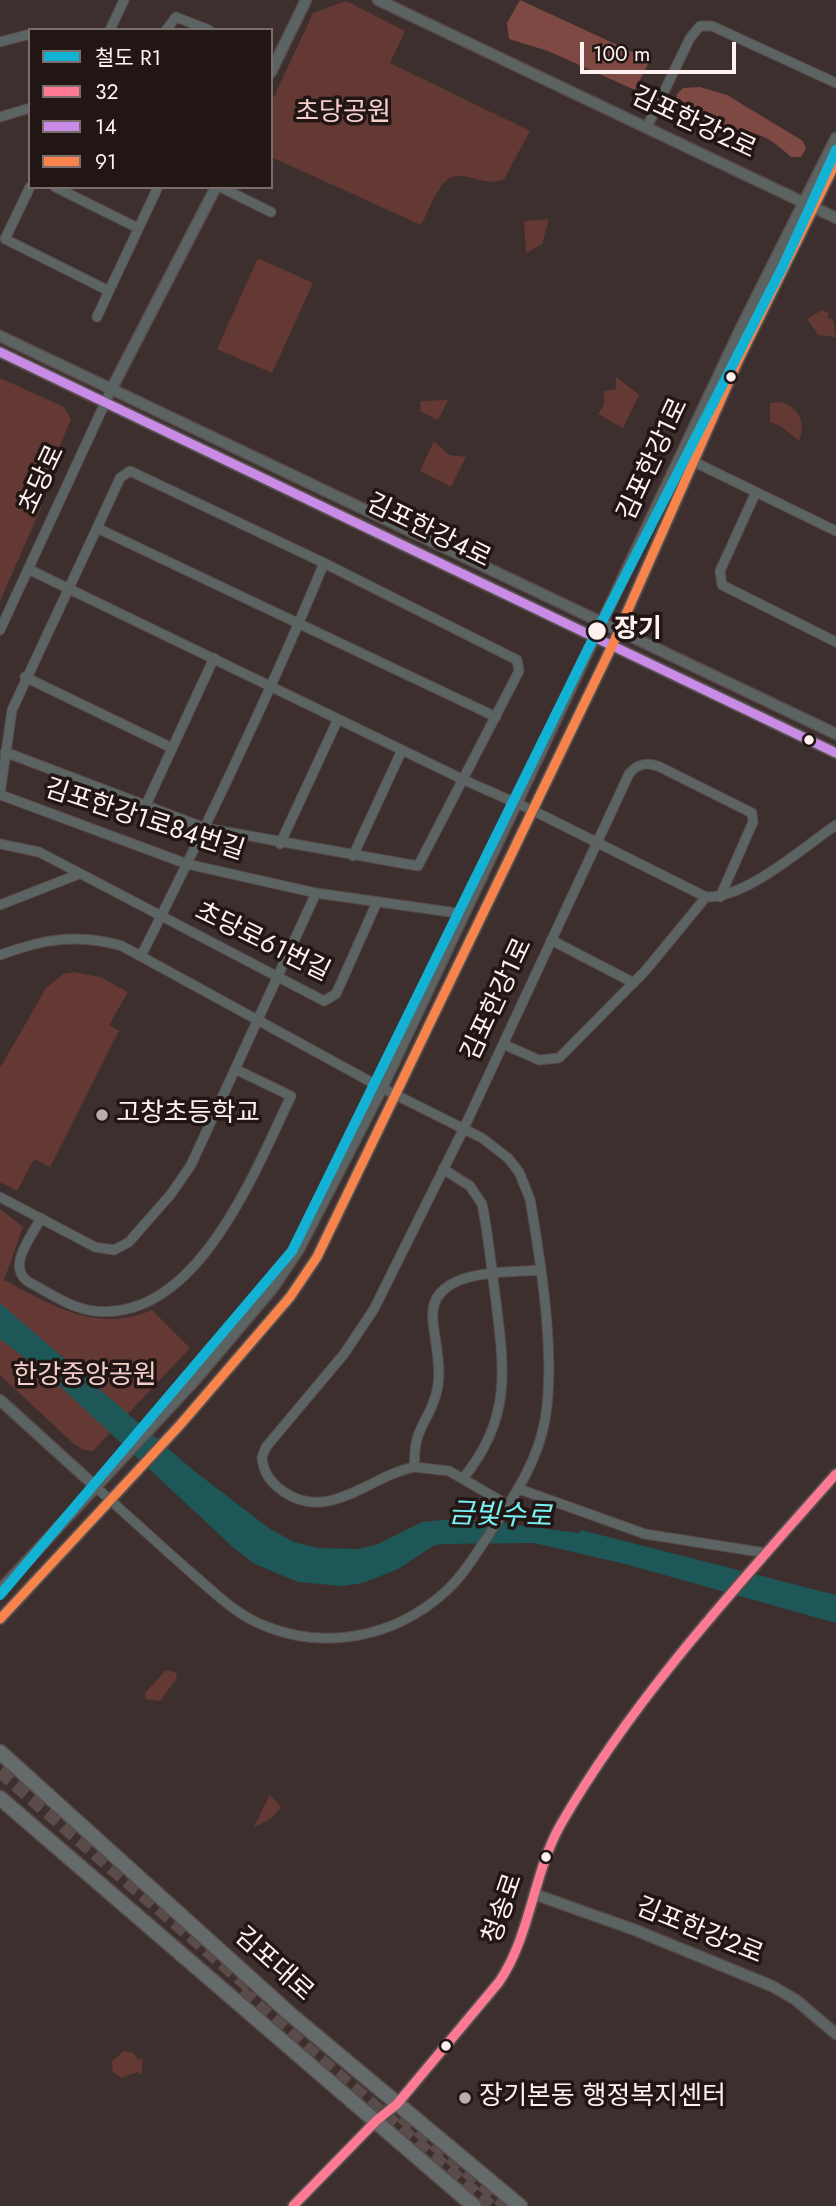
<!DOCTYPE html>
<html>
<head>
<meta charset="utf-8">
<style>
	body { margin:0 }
	#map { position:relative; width:836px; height:2206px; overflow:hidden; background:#3d2f2d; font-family:Jost,"Noto Sans KR",sans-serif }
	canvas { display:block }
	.legend { position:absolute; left:28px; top:28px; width:245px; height:161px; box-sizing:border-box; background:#211614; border:2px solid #7a6e6c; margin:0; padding:9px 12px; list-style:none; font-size:21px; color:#fff1ef }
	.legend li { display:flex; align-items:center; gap:14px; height:35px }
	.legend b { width:35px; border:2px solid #7a6e6c }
	.scale { position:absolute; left:580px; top:42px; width:156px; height:32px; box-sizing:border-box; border:4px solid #fff1ef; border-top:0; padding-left:9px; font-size:21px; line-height:24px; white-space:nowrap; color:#fff1ef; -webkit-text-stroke:5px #211614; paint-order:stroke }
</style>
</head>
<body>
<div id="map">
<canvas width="836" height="2206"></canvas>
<ul class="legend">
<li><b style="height:9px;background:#13b2d5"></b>철도 R1</li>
<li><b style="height:9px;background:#fe7a93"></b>32</li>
<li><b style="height:9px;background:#ca8be6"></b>14</li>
<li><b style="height:9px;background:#f8844c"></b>91</li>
</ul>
<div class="scale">100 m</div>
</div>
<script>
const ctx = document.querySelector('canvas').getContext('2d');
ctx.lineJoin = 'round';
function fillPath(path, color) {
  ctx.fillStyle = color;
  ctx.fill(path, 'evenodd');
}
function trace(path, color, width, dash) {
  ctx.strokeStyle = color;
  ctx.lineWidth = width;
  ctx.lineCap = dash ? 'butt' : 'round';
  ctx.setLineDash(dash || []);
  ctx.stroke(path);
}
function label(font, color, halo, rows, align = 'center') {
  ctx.font = font + ' Jost,"Noto Sans KR",sans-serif';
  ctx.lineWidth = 7;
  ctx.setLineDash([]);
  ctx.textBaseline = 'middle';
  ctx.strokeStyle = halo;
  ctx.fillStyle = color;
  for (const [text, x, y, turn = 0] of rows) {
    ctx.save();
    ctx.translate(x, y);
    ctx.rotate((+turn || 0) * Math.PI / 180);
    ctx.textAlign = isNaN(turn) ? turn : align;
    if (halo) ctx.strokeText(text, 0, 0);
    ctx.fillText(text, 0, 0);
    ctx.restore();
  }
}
const green = new Path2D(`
	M 346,1 L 405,31 L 390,63 L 530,131 L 504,179 C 483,190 459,162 442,185 C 433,197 428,212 421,225 L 271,157 L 271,103 L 313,13 Z
	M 549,219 L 542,244 L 526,253 L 524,221 Z
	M 258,258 L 313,283 L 272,373 L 217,349 Z
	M 822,310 L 829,313 L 827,317 L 833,320 L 836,337 L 818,335 L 807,319 Z
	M 616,377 L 639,395 L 623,428 L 598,414 L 604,405 L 604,391 L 616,389 Z
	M 0,378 L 64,407 L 71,419 L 48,475 L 41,508 L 0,601 Z
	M 448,400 L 438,420 L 420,411 L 421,401 Z
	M 781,402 C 800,408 806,422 799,441 L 782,427 L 770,422 L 770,403 Z
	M 434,441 L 449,455 L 466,457 L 451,487 L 420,471 Z
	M 74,972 L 100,977 L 128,992 L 109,1025 L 119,1031 L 50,1167 L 34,1159 L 17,1191 L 0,1182 L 0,1068 L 46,988 L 63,974 Z
	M 0,1209 L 23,1227 L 4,1280 C 52,1305 97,1334 152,1310 L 190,1348 L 93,1451 L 84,1450 L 74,1444 L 0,1375 Z
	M 166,1670 L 176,1673 L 177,1678 L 160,1701 L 146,1699 L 145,1693 Z
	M 270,1795 L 281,1807 L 273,1817 L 253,1828 Z
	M 124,2051 L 133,2053 L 139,2060 L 143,2058 L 141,2075 L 137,2072 L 122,2078 L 113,2072 L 112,2061 Z`);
const forest = new Path2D(`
	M 520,0 L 650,60 L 635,90 L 548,51 L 509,39 L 507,23 Z
	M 700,87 L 727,95 L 803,141 L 806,149 L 801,157 L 791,157 C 781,148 772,140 759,135 C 730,125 698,129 676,104 L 677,94 L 683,88 Z`);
const water = new Path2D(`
	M 0,1303 L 193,1470 L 270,1529 L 294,1542 L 317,1548 L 358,1549 L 378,1544 L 422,1522 L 441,1520 L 479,1520 L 579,1533 L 581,1530 L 836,1595 L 836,1623 L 625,1564 L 534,1543 L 441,1544 L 433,1546 L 398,1569 L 363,1583 L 342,1586 L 298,1582 L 255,1564 L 234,1548 L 50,1377 L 0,1339 Z`);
const primaryTunnel = new Path2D(`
	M 0,1771 L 258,1994
	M 241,1992 L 490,2206
	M 386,2103 L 508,2206`);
const minor = new Path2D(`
	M 110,30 L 124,0
	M 166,30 L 176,17 L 209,30
	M 0,42 L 30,34
	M 0,117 L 30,108
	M 647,127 L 690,38 L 700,26 L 712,26 L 836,83
	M 30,187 L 5,239 L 109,291 L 158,187
	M 55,187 L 138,228
	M 220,187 L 271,212
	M 97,317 L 109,291
	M 682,456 L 836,531
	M 756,492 L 720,571 L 722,585 L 836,642
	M 97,528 L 120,478 L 130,471 L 324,563
	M 28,569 L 464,780 L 532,810 L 706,897 C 747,898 802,848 836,825
	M 0,630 L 111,390
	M 25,677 L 172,748
	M 5,752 L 205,828 L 418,866 L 519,671 L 517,660 L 324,563 C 269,697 206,827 141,956
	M 0,794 L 12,710 L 97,528 L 496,717
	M 1,795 L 187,864 L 316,893 L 464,914
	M 145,807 L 214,658
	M 0,844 L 39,852 L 324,1001 L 336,994 L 377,902
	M 280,844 L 338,719
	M 353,856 L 402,750
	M 0,905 L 79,874
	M 551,940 L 634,983
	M 0,955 C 43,939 78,933 122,946 L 382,1088 L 482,1138 L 508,1158 L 519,1172 L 530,1199 C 541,1263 556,1358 545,1420 C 538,1459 517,1492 496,1524 C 480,1547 466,1573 445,1592 C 394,1638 322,1652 258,1623 C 234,1612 215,1593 195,1576 C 162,1547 129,1517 97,1488
	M 503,1044 L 539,1060 L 559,1058 L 646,970 L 706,897
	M 443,1169 L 470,1186 L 482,1204 C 488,1233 491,1264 495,1294 C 504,1366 513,1417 464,1477
	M 0,1197 L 95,1247 L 114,1250 L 129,1242 L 171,1194 L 191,1165 L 316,893
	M 41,1218 C 32,1236 7,1265 27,1281 C 48,1292 71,1309 95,1311 C 197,1322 255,1171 291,1096 L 235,1069
	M 415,1467 C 370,1475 330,1523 284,1492 C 271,1483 263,1473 262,1457 L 266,1447 L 344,1354 L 374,1309 L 464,1128 L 629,774 C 637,764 646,762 658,766 L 752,813 L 753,822 L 720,897
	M 519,1489 L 645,1534 L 766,1553
	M 508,1505 L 449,1471 L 415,1467 C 411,1427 433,1419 438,1385 C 441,1364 435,1342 433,1321 C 427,1268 504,1273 540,1270`);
const tertiary = new Path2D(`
	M 378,0 L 836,218
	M 271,72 L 306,0
	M 0,336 L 836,734
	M 0,352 L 836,753
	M 111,390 L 216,187
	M 0,1400 L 97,1488
	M 0,1590 L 196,1379 L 272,1289 L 299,1249 L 382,1088 L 740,330 L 836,138
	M 0,1619 L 180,1425 L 290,1297 L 317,1257 L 612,646 L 738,361 L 836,162
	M 534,1894 L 635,1930 L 772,1986 L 796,2000 L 836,2034
	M 293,2206 L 377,2120 L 397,2104 L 499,1982 C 531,1935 533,1873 561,1824 C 635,1696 738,1585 836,1474`);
const primary = new Path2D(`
	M 0,1752 L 290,2014 L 520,2206
	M 0,1798 L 474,2206`);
const bus1 = new Path2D(`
	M 293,2206 L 377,2120 L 397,2104 L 499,1982 C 531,1935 533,1873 561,1824 C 635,1696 738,1585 836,1474`);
const bus2 = new Path2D(`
	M 0,352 L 836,753`);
const bus3 = new Path2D(`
	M 0,1619 L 180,1425 L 290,1297 L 317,1257 L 612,646 L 738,361 L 836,162`);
const rail1 = new Path2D(`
	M 0,1595 L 292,1251 L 588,649 L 783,266 L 836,150`);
const markers = [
	[731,377,6,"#fff1ef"],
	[597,631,10,"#fff1ef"],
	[809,740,6,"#fff1ef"],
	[102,1115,7,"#bbadab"],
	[546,1857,6,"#fff1ef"],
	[446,2046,6,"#fff1ef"],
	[465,2098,7,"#bbadab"]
];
const parkNames = [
	["초당공원",343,114],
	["한강중앙공원",85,1377]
];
const streetNames = [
	["김포한강2로",693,124,25],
	["김포한강1로",654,460,-65],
	["초당로",43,480,-65],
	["김포한강4로",428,532,26],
	["김포한강1로84번길",144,821,18],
	["초당로61번길",262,943,26],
	["김포한강1로",498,1000,-65],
	["청송로",504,1909,-71],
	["김포한강2로",699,1932,22],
	["김포대로",273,1965,42]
];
const stopNames = [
	["장기",614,631]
];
const poiNames = [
	["고창초등학교",116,1115],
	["장기본동 행정복지센터",479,2098]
];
const waterNames = [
	["금빛수로",500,1517,2]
];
fillPath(green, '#643933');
fillPath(forest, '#7d4942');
fillPath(water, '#1d5757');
trace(primaryTunnel, '#5a4c4a', 14, [14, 7]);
trace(minor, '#564b4a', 11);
trace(tertiary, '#564b4a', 13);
trace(primary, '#564b4a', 17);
trace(minor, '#5c6363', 9);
trace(tertiary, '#5c6363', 10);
trace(primary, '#646b6a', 14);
trace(bus1, '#fe7a93', 9);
trace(bus2, '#ca8be6', 9);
trace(bus3, '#f8844c', 9);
trace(rail1, '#13b2d5', 10);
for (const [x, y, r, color] of markers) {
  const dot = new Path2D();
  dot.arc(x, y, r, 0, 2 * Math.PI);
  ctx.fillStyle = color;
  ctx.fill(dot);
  trace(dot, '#211614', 2.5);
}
label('26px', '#f4cec8', '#211614', parkNames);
label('26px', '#fff1ef', '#211614', streetNames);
label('bold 26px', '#fff1ef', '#211614', stopNames, 'left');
label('26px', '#fff1ef', '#211614', poiNames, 'left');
label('italic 28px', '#78f2f3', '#211614', waterNames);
</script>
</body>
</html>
